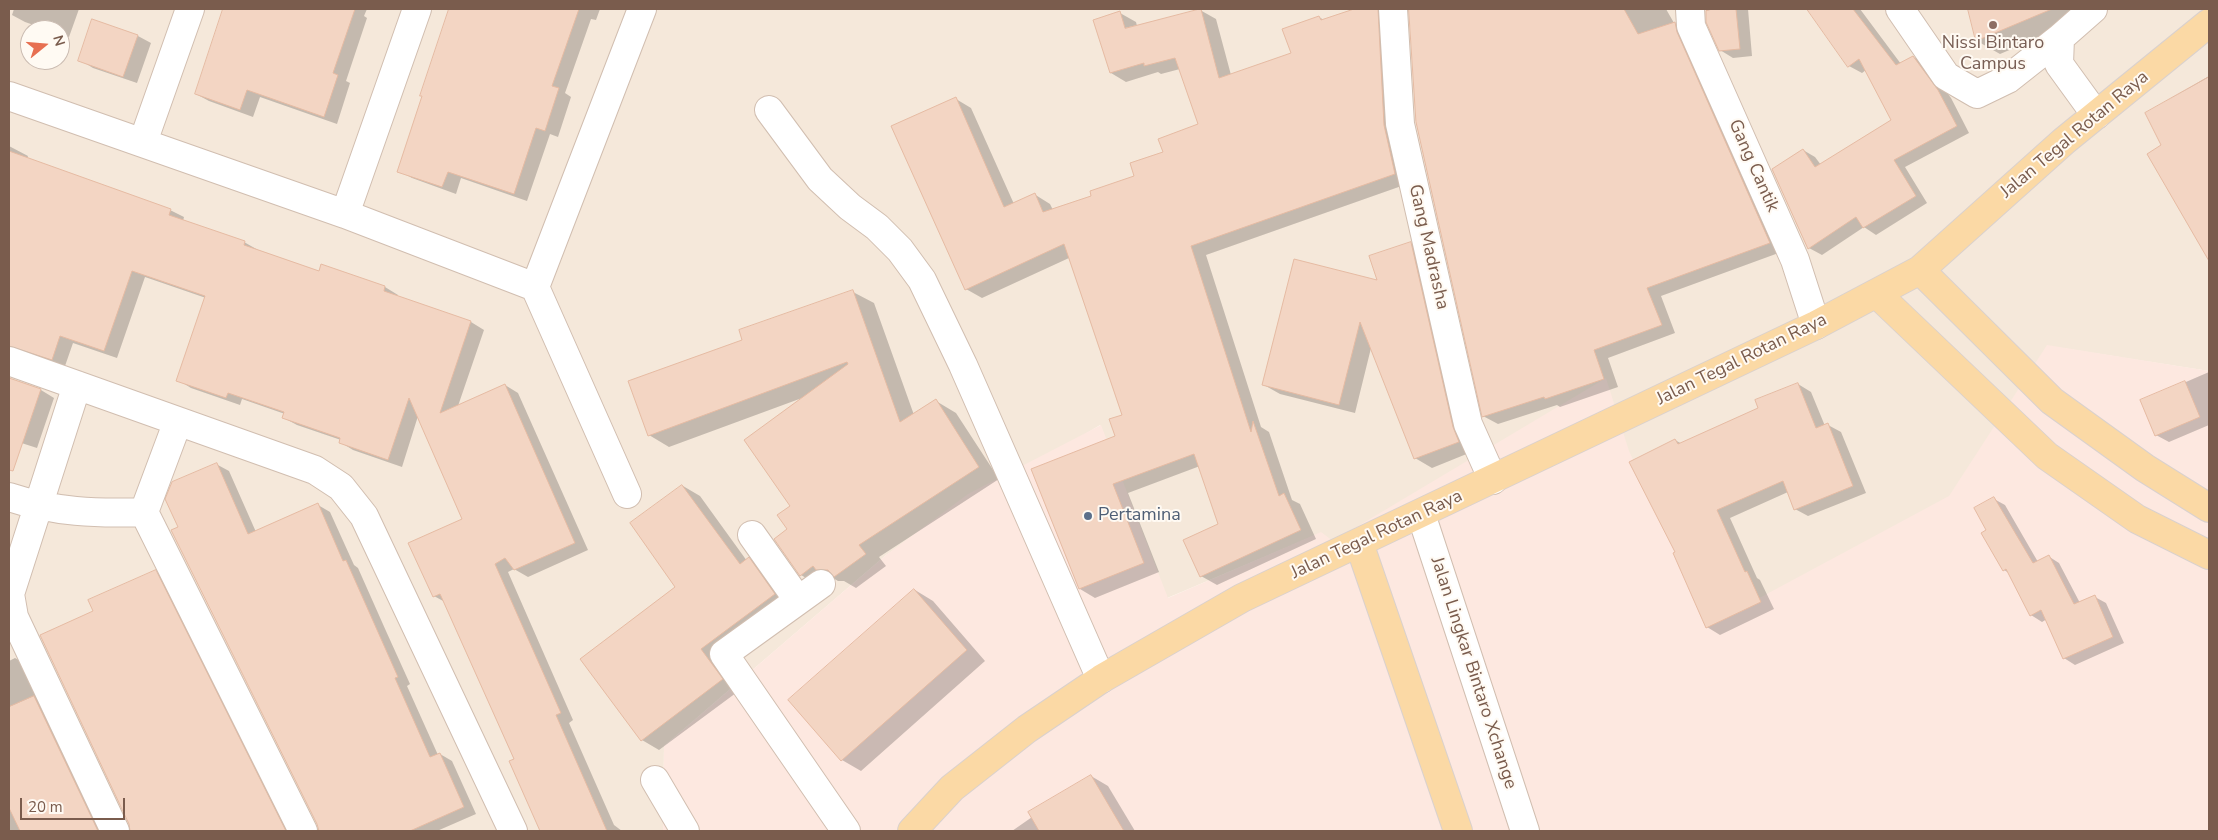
<!DOCTYPE html>
<html>
<head>
<meta charset="utf-8">
<style>
	body { margin:0 }
	#map { position:relative; width:2218px; height:840px; overflow:hidden; background:#fdf6ec; font-family:"Nunito Sans",sans-serif }
	canvas { display:block }
	.frame { position:absolute; inset:0; border:10px solid #7a5c4d; pointer-events:none }
	.north { position:absolute; left:20px; top:20px; width:50px; height:50px; box-sizing:border-box; background:#fffaf3; border:1px solid #cabbb1; border-radius:50%; rotate:73deg; font-size:14px; font-weight:700; line-height:20px; text-align:center; color:#7a5c4d }
	.north::after { content:''; display:block; margin:auto; width:18px; height:22px; background:#e76f51; clip-path:polygon(50% 0,100% 100%,50% 72%,0 100%) }
	.scale { position:absolute; left:20px; top:798px; width:105px; height:22px; box-sizing:border-box; border:2px solid #7a5c4d; border-top:0; padding-left:6px; font-size:15px; line-height:18px; white-space:nowrap; color:#7a5c4d; -webkit-text-stroke:4px #fffaf3; paint-order:stroke }
</style>
</head>
<body>
<div id="map">
<canvas width="2218" height="840"></canvas>
<div class="frame"></div>
<div class="north">N</div>
<div class="scale">20 m</div>
</div>
<script>
const ctx = document.querySelector('canvas').getContext('2d');
ctx.lineJoin = 'round';
function fillPath(path, color) {
  ctx.fillStyle = color;
  ctx.fill(path, 'evenodd');
}
function trace(path, color, width, dash) {
  ctx.strokeStyle = color;
  ctx.lineWidth = width;
  ctx.lineCap = dash ? 'butt' : 'round';
  ctx.setLineDash(dash || []);
  ctx.stroke(path);
}
function label(font, color, halo, rows, align = 'center') {
  ctx.font = font + ' "Nunito Sans",sans-serif';
  ctx.lineWidth = 4;
  ctx.setLineDash([]);
  ctx.textBaseline = 'middle';
  ctx.strokeStyle = halo;
  ctx.fillStyle = color;
  for (const [text, x, y, turn = 0] of rows) {
    ctx.save();
    ctx.translate(x, y);
    ctx.rotate((+turn || 0) * Math.PI / 180);
    ctx.textAlign = isNaN(turn) ? turn : align;
    if (halo) ctx.strokeText(text, 0, 0);
    ctx.fillText(text, 0, 0);
    ctx.restore();
  }
}
const residential = new Path2D(`
	M 9,9 L 2209,9 L 2209,371 L 2049,346 L 2209,831 L 1333,542 L 1321,533 L 1167,598 L 1100,425 L 886,555 L 664,746 L 663,831 L 9,831 ZM 30,30 L 60,30 L 60,60 L 30,60 Z`);
const commercial = new Path2D(`
	M 2047,345 L 2209,371 L 2209,831 L 663,831 L 664,746 L 886,555 L 968,494 L 1101,425 L 1168,598 L 1321,532 L 1333,541 L 1606,378 L 1629,451 L 1711,624 L 1949,496 Z`);
const shadow = new Path2D(`
	M 14,9 L 79,9 L 69,37 L 60,34 L 60,30 L 48,30 L 25,22 L 12,15 Z
	M 224,9 L 367,9 L 364,16 L 367,18 L 346,81 L 350,83 L 337,124 L 260,97 L 253,117 L 209,101 L 196,94 Z
	M 451,9 L 600,9 L 596,20 L 591,19 L 565,93 L 571,97 L 558,137 L 550,134 L 527,201 L 461,178 L 456,194 L 412,178 L 399,171 Z
	M 1358,9 L 1396,9 L 1410,183 L 1206,255 L 1261,427 L 1269,432 L 1292,500 L 1300,504 L 1316,539 L 1217,585 L 1201,576 L 1220,524 L 1200,466 L 1128,493 L 1159,572 L 1095,598 L 1080,589 L 1123,416 L 1069,258 L 982,298 L 966,289 L 956,99 L 971,108 L 1014,204 L 1034,194 L 1050,204 L 1053,210 L 1093,196 L 1136,176 L 1200,125 L 1180,69 L 1161,74 L 1158,72 L 1126,82 L 1111,73 L 1120,13 L 1136,22 L 1137,26 L 1200,10 L 1216,19 L 1231,75 L 1292,54 L 1319,17 L 1324,20 Z
	M 1410,9 L 1666,9 L 1674,23 L 1689,31 L 1784,251 L 1661,296 L 1675,333 L 1608,358 L 1618,387 L 1560,407 L 1557,405 L 1498,424 L 1483,416 L 1417,122 Z
	M 1707,9 L 1748,9 L 1752,56 L 1733,58 L 1720,50 L 1708,22 Z
	M 1808,9 L 1860,9 L 1901,64 L 1913,57 L 1926,64 L 1951,98 L 1969,133 L 1905,167 L 1927,203 L 1876,235 L 1864,227 L 1822,255 L 1809,248 L 1773,170 L 1803,150 L 1815,157 L 1821,165 L 1892,120 L 1866,70 L 1862,73 L 1849,66 Z
	M 1970,9 L 2087,9 L 2078,21 L 2000,54 L 1977,41 Z
	M 93,21 L 138,36 L 151,43 L 137,83 L 93,68 L 80,60 Z
	M 2209,76 L 2209,257 L 2163,146 L 2147,113 Z
	M 9,146 L 28,156 L 27,159 L 170,210 L 184,217 L 183,221 L 244,242 L 258,250 L 320,272 L 322,265 L 385,287 L 398,295 L 397,297 L 471,322 L 484,330 L 458,406 L 505,385 L 518,393 L 588,550 L 528,577 L 514,569 L 508,572 L 573,720 L 569,723 L 614,825 L 622,831 L 546,831 L 445,602 L 434,596 L 464,520 L 418,416 L 402,467 L 353,450 L 340,442 L 341,440 L 297,425 L 284,418 L 285,414 L 242,399 L 240,405 L 191,388 L 178,380 L 206,298 L 145,277 L 117,358 L 73,343 L 65,366 L 29,353 L 21,353 L 9,362 Z
	M 1411,244 L 1427,253 L 1474,451 L 1432,468 L 1415,458 L 1371,348 L 1355,413 L 1280,394 L 1264,385 L 1379,282 Z
	M 853,292 L 874,303 L 914,415 L 936,401 L 956,413 L 999,479 L 879,557 L 886,566 L 856,588 L 844,581 L 838,581 L 833,578 L 821,587 L 801,575 L 789,529 L 802,398 L 669,447 L 649,435 L 743,341 Z
	M 2209,372 L 2209,425 L 2169,442 L 2156,435 L 2142,401 Z
	M 9,377 L 10,379 L 41,390 L 54,398 L 37,448 L 9,439 Z
	M 1798,384 L 1811,392 L 1825,426 L 1828,425 L 1841,432 L 1866,493 L 1808,516 L 1795,509 L 1788,492 L 1730,518 L 1757,578 L 1760,580 L 1774,609 L 1720,635 L 1707,627 L 1676,553 L 1675,440 L 1682,444 L 1759,409 Z
	M 216,464 L 229,471 L 256,532 L 318,505 L 330,512 L 354,565 L 358,568 L 386,631 L 410,684 L 407,686 L 438,755 L 440,754 L 452,761 L 476,814 L 437,831 L 320,831 L 318,824 L 179,528 Z
	M 683,486 L 700,496 L 747,561 L 749,559 L 767,569 L 792,605 L 718,660 L 740,690 L 659,750 L 642,740 L 677,588 Z
	M 1994,499 L 2005,505 L 2038,562 L 2048,556 L 2059,563 L 2080,603 L 2095,597 L 2106,603 L 2124,643 L 2075,665 L 2064,658 L 2047,619 L 2042,622 L 2031,615 L 2009,573 L 2004,570 L 1987,531 Z
	M 156,572 L 168,579 L 294,831 L 131,831 L 95,612 Z
	M 915,590 L 933,601 L 985,661 L 861,771 L 842,760 Z
	M 15,658 L 28,665 L 106,831 L 9,831 L 9,661 Z
	M 1091,776 L 1108,786 L 1135,831 L 1012,831 Z`);
const building = new Path2D(`
	M 223,9 L 355,9 L 333,73 L 338,75 L 324,117 L 247,90 L 240,110 L 195,94 Z
	M 449,9 L 579,9 L 552,86 L 559,88 L 545,131 L 536,128 L 514,194 L 448,172 L 442,187 L 397,172 L 422,96 L 420,96 Z
	M 1201,9 L 1219,78 L 1291,53 L 1282,29 L 1319,16 L 1321,20 L 1354,9 L 1378,9 L 1384,125 L 1395,174 L 1191,246 L 1251,432 L 1253,421 L 1279,496 L 1284,493 L 1301,530 L 1200,577 L 1183,540 L 1218,524 L 1194,454 L 1113,484 L 1144,563 L 1079,589 L 1031,469 L 1115,436 L 1109,419 L 1122,415 L 1064,244 L 965,290 L 891,126 L 956,97 L 1004,207 L 1035,193 L 1043,212 L 1091,196 L 1090,191 L 1134,176 L 1130,163 L 1163,152 L 1158,139 L 1198,124 L 1175,58 L 1144,66 L 1144,63 L 1110,73 L 1093,20 L 1120,11 L 1125,28 Z
	M 1409,9 L 1624,9 L 1638,34 L 1675,22 L 1677,32 L 1770,243 L 1647,288 L 1662,325 L 1594,350 L 1604,379 L 1545,399 L 1544,397 L 1482,417 L 1416,122 Z
	M 1713,9 L 1736,9 L 1740,49 L 1719,51 L 1706,22 L 1706,11 Z
	M 1807,9 L 1853,9 L 1896,65 L 1913,56 L 1938,90 L 1957,126 L 1894,160 L 1916,196 L 1863,228 L 1856,217 L 1808,249 L 1772,169 L 1803,149 L 1815,167 L 1891,120 L 1859,59 L 1848,67 Z
	M 1968,9 L 2052,9 L 1976,41 Z
	M 92,19 L 138,35 L 123,77 L 78,61 Z
	M 2209,77 L 2209,261 L 2147,154 L 2161,145 L 2145,113 Z
	M 9,151 L 171,209 L 169,215 L 245,241 L 244,245 L 319,271 L 321,264 L 385,286 L 384,291 L 471,321 L 440,413 L 505,384 L 575,543 L 514,570 L 505,558 L 495,564 L 561,713 L 556,715 L 607,831 L 540,831 L 509,761 L 514,759 L 440,594 L 433,597 L 408,543 L 462,519 L 409,398 L 388,460 L 339,443 L 340,438 L 282,418 L 284,412 L 228,393 L 226,398 L 176,381 L 205,296 L 132,271 L 104,351 L 60,336 L 52,360 L 9,346 Z
	M 1411,242 L 1453,427 L 1459,442 L 1414,459 L 1360,322 L 1339,405 L 1262,385 L 1294,259 L 1377,280 L 1369,256 Z
	M 853,290 L 900,422 L 936,399 L 979,467 L 859,545 L 866,554 L 834,577 L 828,570 L 816,570 L 813,566 L 800,576 L 774,539 L 787,529 L 777,515 L 790,506 L 744,440 L 848,364 L 847,362 L 648,436 L 628,381 L 742,340 L 739,330 Z
	M 9,378 L 41,389 L 13,471 L 9,470 Z
	M 2185,381 L 2200,417 L 2155,436 L 2140,400 Z
	M 1798,383 L 1816,428 L 1828,423 L 1853,486 L 1794,510 L 1783,481 L 1717,510 L 1745,572 L 1747,571 L 1761,602 L 1706,628 L 1673,553 L 1675,552 L 1629,462 L 1675,439 L 1678,444 L 1758,408 L 1755,400 Z
	M 217,463 L 248,534 L 318,503 L 343,561 L 346,560 L 398,677 L 395,678 L 430,757 L 440,753 L 464,807 L 410,831 L 319,831 L 317,824 L 171,530 L 178,527 L 165,499 L 172,482 Z
	M 682,485 L 740,564 L 749,557 L 775,594 L 701,649 L 723,679 L 641,741 L 580,659 L 675,587 L 630,523 Z
	M 1994,497 L 2033,563 L 2049,555 L 2074,604 L 2095,595 L 2113,637 L 2063,659 L 2041,610 L 2030,616 L 2006,569 L 2003,571 L 1981,533 L 1986,530 L 1974,508 Z
	M 156,570 L 286,831 L 130,831 L 129,824 L 40,635 L 93,611 L 88,600 Z
	M 914,589 L 967,650 L 841,761 L 788,700 Z
	M 34,696 L 98,831 L 20,831 L 9,808 L 9,707 Z
	M 1091,775 L 1124,831 L 1039,831 L 1028,812 Z`);
const minor = new Path2D(`
	M 1393,9 L 1400,124 L 1468,424 L 1493,480
	M 1690,9 L 1691,26 L 1795,260 L 1816,325
	M 1900,9 L 1946,76 L 1977,94 L 2008,79 L 2060,38
	M 2093,9 L 2060,38 L 2059,64 L 2096,115
	M 9,96 L 345,214 L 535,287
	M 769,110 L 820,179 L 850,207 L 877,227 L 900,250 L 922,280 L 963,365 L 1101,679
	M 143,142 L 190,9
	M 345,214 L 417,9
	M 9,361 L 315,470 L 341,487 L 364,516 L 513,831
	M 77,385 L 10,594 L 14,617 L 115,831
	M 178,421 L 144,512 L 303,831
	M 627,494 L 535,287 L 642,9
	M 9,497 C 54,512 97,514 144,512
	M 1421,514 L 1525,831
	M 752,535 L 798,600
	M 821,584 L 724,654 L 846,831
	M 655,780 L 685,831`);
const major = new Path2D(`
	M 1920,270 L 2052,401 L 2145,468 L 2209,508
	M 1877,294 L 2047,456 L 2137,519 L 2209,555
	M 1359,543 L 1458,831
	M 912,831 L 952,788 L 1027,729 L 1101,679 L 1242,598 L 1816,325 L 1920,270 L 2064,141 L 2209,23`);
const markers = [
	[1993,25,5,"#8d6e63"],
	[1088,516,5,"#5c6f8a"]
];
const educationNames = [
	["Nissi Bintaro",1993,44],
	["Campus",1993,65]
];
const streetNames = [
	["Jalan Tegal Rotan Raya",2075,135,-40],
	["Gang Cantik",1753,166,66],
	["Gang Madrasha",1428,247,77],
	["Jalan Tegal Rotan Raya",1742,360,-26],
	["Jalan Tegal Rotan Raya",1377,535,-25],
	["Jalan Lingkar Bintaro Xchange",1473,673,72]
];
const serviceNames = [
	["Pertamina",1098,516]
];
fillPath(residential, '#f5e8da');
fillPath(commercial, '#fde8e0');
fillPath(shadow, '#0003');
fillPath(building, '#f3d5c3');
trace(building, '#e6bba3', 1);
trace(minor, '#d1beb0', 30);
trace(major, '#dad1cd', 30);
trace(minor, '#fff', 28);
trace(major, '#fbd9a5', 28);
for (const [x, y, r, color] of markers) {
  const dot = new Path2D();
  dot.arc(x, y, r, 0, 2 * Math.PI);
  ctx.fillStyle = color;
  ctx.fill(dot);
  trace(dot, '#fffaf3', 2);
}
label('18px', '#785e54', '#fffaf3', educationNames);
label('18px', '#7a5c4d', '#fffaf3', streetNames);
label('18px', '#4e5e75', '#fffaf3', serviceNames, 'left');
</script>
</body>
</html>
